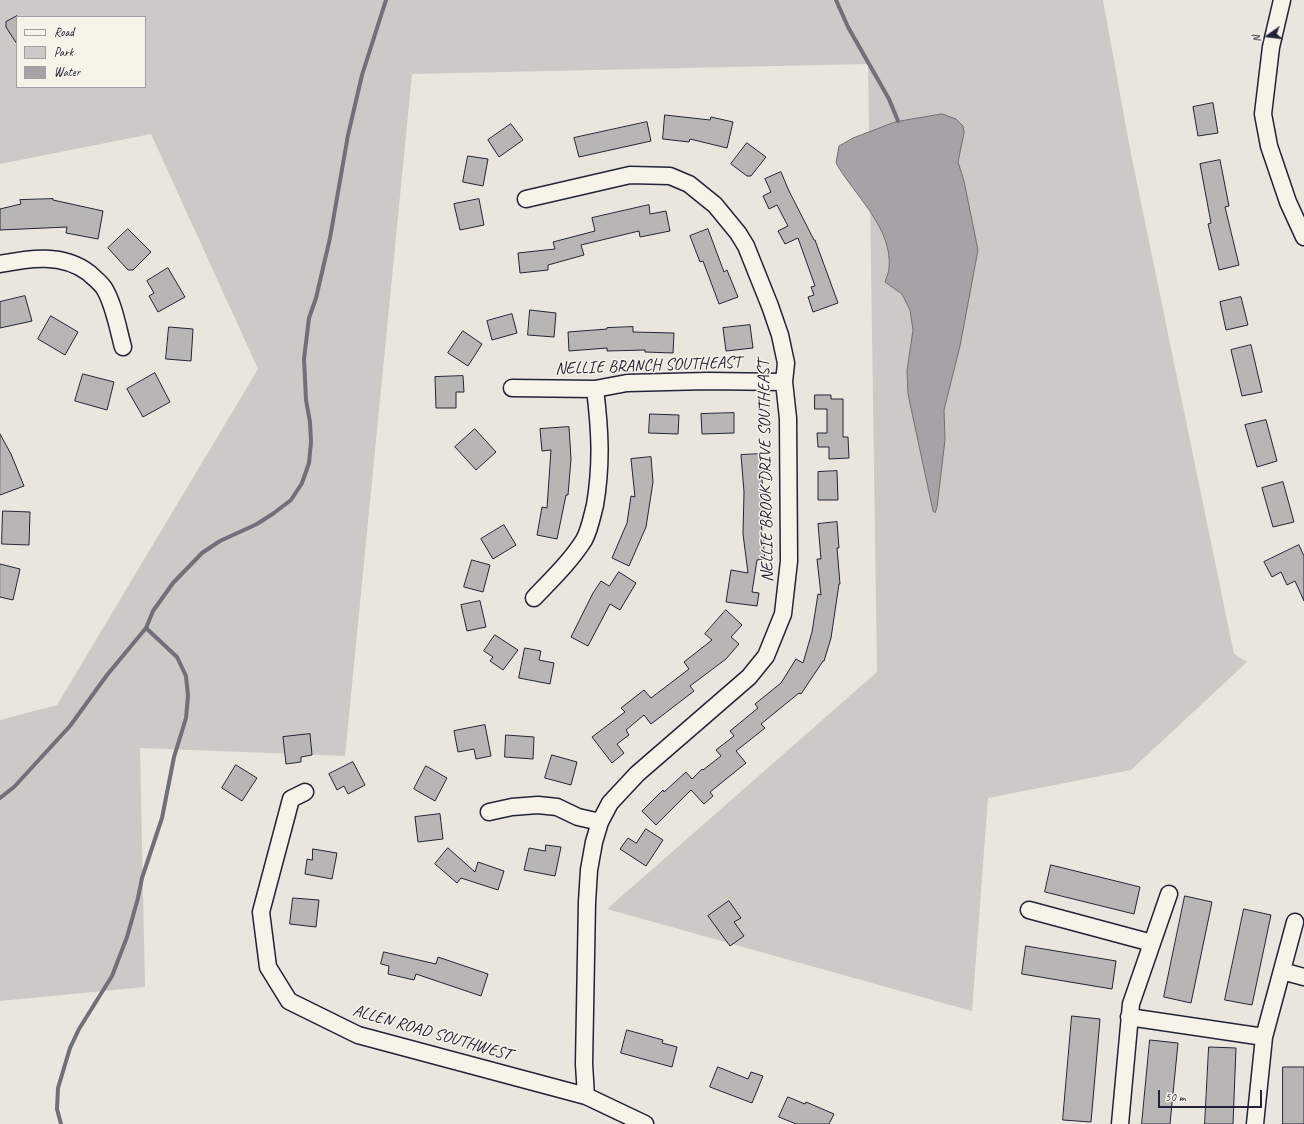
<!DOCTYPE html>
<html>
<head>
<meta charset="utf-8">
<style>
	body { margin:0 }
	#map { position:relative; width:1304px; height:1124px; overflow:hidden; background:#eae6de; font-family:Caveat,sans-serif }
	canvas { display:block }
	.legend { position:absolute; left:16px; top:16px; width:130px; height:72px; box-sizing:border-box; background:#f7f3e8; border:1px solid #a29fa3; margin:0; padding:5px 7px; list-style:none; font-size:12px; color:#22223b }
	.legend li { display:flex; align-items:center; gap:8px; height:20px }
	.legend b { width:20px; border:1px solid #a29fa3 }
	.north { position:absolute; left:1248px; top:16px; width:40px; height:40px; -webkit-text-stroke:3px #f7f3e8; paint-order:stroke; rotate:256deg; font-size:11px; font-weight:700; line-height:16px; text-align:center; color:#22223b }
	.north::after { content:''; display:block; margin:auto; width:14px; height:18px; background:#22223b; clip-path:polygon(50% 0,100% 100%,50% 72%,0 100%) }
	.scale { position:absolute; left:1158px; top:1090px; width:104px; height:18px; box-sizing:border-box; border:2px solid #22223b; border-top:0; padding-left:5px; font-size:12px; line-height:14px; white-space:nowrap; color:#22223b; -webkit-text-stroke:3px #f7f3e8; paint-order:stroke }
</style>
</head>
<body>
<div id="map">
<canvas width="1304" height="1124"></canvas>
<ul class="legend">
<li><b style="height:5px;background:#f7f3e8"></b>Road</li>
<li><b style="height:11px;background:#cdc9c6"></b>Park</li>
<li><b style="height:11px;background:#a6a3a6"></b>Water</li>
</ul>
<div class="north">N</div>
<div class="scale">50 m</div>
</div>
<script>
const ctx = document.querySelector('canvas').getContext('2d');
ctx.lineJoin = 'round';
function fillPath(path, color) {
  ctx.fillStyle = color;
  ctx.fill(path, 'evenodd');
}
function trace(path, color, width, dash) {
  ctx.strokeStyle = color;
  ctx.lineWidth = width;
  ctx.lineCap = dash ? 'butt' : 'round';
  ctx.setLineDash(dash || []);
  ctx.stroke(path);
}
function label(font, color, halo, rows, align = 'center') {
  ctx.font = font + ' Caveat,sans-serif';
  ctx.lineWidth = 3;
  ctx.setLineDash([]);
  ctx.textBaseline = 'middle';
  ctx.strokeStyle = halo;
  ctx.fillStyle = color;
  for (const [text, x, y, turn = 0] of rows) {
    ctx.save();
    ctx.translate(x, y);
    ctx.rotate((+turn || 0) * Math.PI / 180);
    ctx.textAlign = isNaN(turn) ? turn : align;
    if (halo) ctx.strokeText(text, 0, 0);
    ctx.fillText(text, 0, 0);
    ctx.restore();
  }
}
const green = new Path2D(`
	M 0,0 L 1103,0 L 1130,149 L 1234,654 L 1247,662 L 1131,770 L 988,798 L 972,1011 L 607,909 L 877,672 L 868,64 L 412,74 L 345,756 L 140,748 L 145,987 L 0,1001 L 0,720 L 57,705 L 258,369 L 151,134 L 0,164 ZM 17,17 L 145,17 L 145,87 L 17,87 Z`);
const water = new Path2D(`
	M 942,114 L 956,119 L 963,126 L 964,133 L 958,162 L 964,181 L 978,250 L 960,346 L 944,410 L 945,440 L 937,507 L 935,513 L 933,511 L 908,394 L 907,371 L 913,330 L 910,310 L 902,294 L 885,282 C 886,278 889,272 889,268 C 893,228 854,195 836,163 L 839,146 L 853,138 L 895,122 Z`);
const stream = new Path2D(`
	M 836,0 L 848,27 L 889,99 L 898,121
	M 0,798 L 14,787 L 70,726 L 107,675 L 146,628 L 153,611 L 173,583 L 202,553 L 220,541 L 257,524 L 274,513 L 291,500 L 302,483 L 309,463 L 311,442 L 310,422 L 306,400 L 304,359 L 309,318 L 316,298 L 330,238 L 348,135 L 362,75 L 386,0
	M 61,1124 L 57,1109 L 58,1088 L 70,1048 L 79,1029 L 112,976 L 127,937 L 138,898 L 142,878 L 162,818 L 174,757 L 186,718 L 188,696 L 186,676 L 177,657 L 146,628`);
const building = new Path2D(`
	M 17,16 L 17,44 L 6,27 L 6,22 Z
	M 1213,103 L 1218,133 L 1198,136 L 1193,107 Z
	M 665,115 L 710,120 L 711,117 L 733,122 L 727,148 L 690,139 L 689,142 L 663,139 Z
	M 647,122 L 651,141 L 579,157 L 574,138 Z
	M 511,124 L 523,140 L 499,157 L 488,140 Z
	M 747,143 L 766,157 L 751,176 L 747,176 L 731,164 Z
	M 468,156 L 488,159 L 483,186 L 463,182 Z
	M 1220,160 L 1229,206 L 1225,207 L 1239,265 L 1219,270 L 1208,224 L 1211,223 L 1200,164 Z
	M 781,172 L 789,191 L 814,240 L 815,240 L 838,303 L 813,312 L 808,297 L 814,295 L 811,287 L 815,286 L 798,238 L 785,244 L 778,231 L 788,226 L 777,205 L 769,209 L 763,196 L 771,192 L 765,179 Z
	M 53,199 L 53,200 L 103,211 L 98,239 L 66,233 L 67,227 L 0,230 L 0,209 L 21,204 L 20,200 Z
	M 479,199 L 484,225 L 460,230 L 454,204 Z
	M 649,205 L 650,214 L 666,211 L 670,231 L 640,237 L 639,231 L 581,245 L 584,255 L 548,265 L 548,270 L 520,273 L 518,253 L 555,249 L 553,242 L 595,231 L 592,218 Z
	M 128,229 L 151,252 L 133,270 L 128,270 L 108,248 Z
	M 708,229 L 724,272 L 727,270 L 738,297 L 719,304 L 703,261 L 700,262 L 690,236 Z
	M 168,268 L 185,297 L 158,312 L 149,296 L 154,293 L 147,281 Z
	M 25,296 L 32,321 L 0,328 L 0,302 Z
	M 1241,297 L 1248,325 L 1226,330 L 1220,302 Z
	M 530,310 L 556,313 L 554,337 L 528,335 Z
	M 512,314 L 517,333 L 492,340 L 487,321 Z
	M 51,316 L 78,332 L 65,355 L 38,339 Z
	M 750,325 L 753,348 L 726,351 L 723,328 Z
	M 169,327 L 193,329 L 191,361 L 166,359 Z
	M 633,327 L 633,332 L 674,333 L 673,353 L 645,352 L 645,350 L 607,351 L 607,348 L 569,351 L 568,332 L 607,329 L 607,328 Z
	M 463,331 L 482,344 L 468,366 L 448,353 Z
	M 1251,345 L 1262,392 L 1242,396 L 1231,350 Z
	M 155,373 L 170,402 L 143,417 L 127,389 Z
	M 83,374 L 114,382 L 107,410 L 75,401 Z
	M 463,376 L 464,392 L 456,392 L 456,408 L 436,408 L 435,377 Z
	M 815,395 L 831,395 L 831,399 L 843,399 L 843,437 L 848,437 L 849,458 L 829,459 L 829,447 L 818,447 L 817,433 L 827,433 L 827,409 L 815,409 Z
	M 734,413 L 734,433 L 702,434 L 701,414 Z
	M 650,414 L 679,415 L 678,434 L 649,433 Z
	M 1266,420 L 1277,461 L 1257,467 L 1245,425 Z
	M 569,427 L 571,459 L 568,495 L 566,495 L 557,539 L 537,535 L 542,507 L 547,508 L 551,450 L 542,451 L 540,429 Z
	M 475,429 L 496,452 L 476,470 L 455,447 Z
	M 0,434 L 11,454 L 24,486 L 0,495 Z
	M 760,454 L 763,492 L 763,521 L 761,521 L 765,559 L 757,560 L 752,592 L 759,593 L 757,606 L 726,602 L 731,570 L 748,573 L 743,534 L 744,492 L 741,455 Z
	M 651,457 L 653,482 L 646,527 L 629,566 L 612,558 L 627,523 L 631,496 L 635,497 L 631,459 Z
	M 837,471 L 838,500 L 818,500 L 818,472 Z
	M 1283,482 L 1294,522 L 1273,527 L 1262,488 Z
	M 3,511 L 30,512 L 29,545 L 2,544 Z
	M 837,522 L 839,548 L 837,548 L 840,584 L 839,584 L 831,638 L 824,661 L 823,661 L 801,694 L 799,693 L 761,724 L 765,728 L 736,751 L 746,763 L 710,792 L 713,796 L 704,804 L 691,790 L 656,825 L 642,811 L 663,790 L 664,792 L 686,772 L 692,779 L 702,769 L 703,770 L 721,756 L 716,750 L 734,736 L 730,731 L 758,708 L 755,704 L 781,683 L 796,659 L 803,663 L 812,632 L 818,594 L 821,595 L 817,559 L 821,559 L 818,524 Z
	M 504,525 L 516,545 L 493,559 L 481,539 Z
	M 1299,545 L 1304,556 L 1304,601 L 1295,581 L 1287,585 L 1281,572 L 1272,577 L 1264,562 Z
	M 472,560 L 490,565 L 483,592 L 464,587 Z
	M 0,564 L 20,569 L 13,600 L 0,597 Z
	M 619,572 L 636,583 L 620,610 L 610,604 L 588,646 L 571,637 L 593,593 L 601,581 L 609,586 Z
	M 480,601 L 486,627 L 467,631 L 461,605 Z
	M 726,610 L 742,625 L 731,637 L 739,644 L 726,659 L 690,686 L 694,691 L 651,724 L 644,715 L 626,730 L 629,735 L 617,744 L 624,753 L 612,763 L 592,737 L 625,712 L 621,708 L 644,690 L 651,698 L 689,669 L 684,662 L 712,640 L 705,634 Z
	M 495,635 L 518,650 L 503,670 L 490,661 L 493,657 L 484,651 Z
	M 525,648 L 541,651 L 539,660 L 554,663 L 550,684 L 519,678 Z
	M 485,725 L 491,756 L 476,759 L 474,749 L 458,752 L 454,731 Z
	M 310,734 L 312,755 L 301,757 L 301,762 L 286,764 L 283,737 Z
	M 506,735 L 534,737 L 533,759 L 505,757 Z
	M 552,755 L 577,762 L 571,785 L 545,778 Z
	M 353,762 L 365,785 L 348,794 L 344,786 L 337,790 L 329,774 Z
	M 236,765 L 257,778 L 242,801 L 222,788 Z
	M 426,766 L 447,778 L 435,801 L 414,789 Z
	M 440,814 L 443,839 L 418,842 L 415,817 Z
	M 646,829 L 663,840 L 646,866 L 620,849 L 628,838 L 636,843 Z
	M 546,845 L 561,847 L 555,876 L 524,870 L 529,848 L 545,851 Z
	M 448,848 L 475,872 L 478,862 L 504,871 L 498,890 L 461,878 L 457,883 L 435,864 Z
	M 313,849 L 337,853 L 332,879 L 305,874 L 307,859 L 312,860 Z
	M 1051,865 L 1140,887 L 1134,914 L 1045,892 Z
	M 1185,896 L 1212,902 L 1191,1003 L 1164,997 Z
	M 293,898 L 319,900 L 316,927 L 290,924 Z
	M 729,901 L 741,918 L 734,922 L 744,936 L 730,946 L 708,916 Z
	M 1244,909 L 1271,915 L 1252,1005 L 1225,1000 Z
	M 1026,946 L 1116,961 L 1112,989 L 1022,974 Z
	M 384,952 L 436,964 L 438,957 L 488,974 L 481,996 L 416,974 L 414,980 L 388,974 L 389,966 L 381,964 Z
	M 1072,1016 L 1100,1019 L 1091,1122 L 1063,1120 Z
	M 627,1030 L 663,1040 L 662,1043 L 677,1047 L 672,1067 L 621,1053 Z
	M 1150,1040 L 1178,1043 L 1170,1124 L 1142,1124 Z
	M 1209,1047 L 1236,1048 L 1233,1124 L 1205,1124 Z
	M 718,1067 L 748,1079 L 751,1072 L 763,1076 L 752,1103 L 710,1087 Z
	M 1283,1067 L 1304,1067 L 1304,1124 L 1283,1124 Z
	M 788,1097 L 805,1104 L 806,1102 L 834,1114 L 829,1124 L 796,1124 L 779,1117 Z`);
const minor = new Path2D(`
	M 1282,0 L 1271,47 L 1263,114 L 1269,146 L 1288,202 L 1304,237
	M 526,199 L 630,175 L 670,176 L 689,184 L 715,205 L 738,233 L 746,246 L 770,306 L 780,335 L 786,363 L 784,382 L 788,418 L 789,561 L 783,614 L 766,656 L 749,677 L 637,774 L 610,803 L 600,822 L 594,842 L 589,870 L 587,902 L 584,1064 L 586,1096
	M 0,264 C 30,258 63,253 89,273 C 94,278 100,282 104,288 C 114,304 118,329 123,347
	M 512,388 L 595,389 L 627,383 L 707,381 L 784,382
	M 534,598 C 552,579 570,562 584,540 C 590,529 592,516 595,505 C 602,463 600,430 595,389
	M 305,792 L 291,799 L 261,912 L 268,967 L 289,1001 L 358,1035 L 586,1096 L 645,1124
	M 489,812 L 512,807 L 538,805 L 557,807 L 578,817 L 600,822
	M 1029,910 L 1152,943
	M 1282,971 L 1304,977
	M 1129,1017 L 1264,1037
	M 1120,1124 L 1131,1004 L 1169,894
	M 1255,1124 L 1264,1037 L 1295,922`);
const streetNames = [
	["NELLIE BRANCH SOUTHEAST",648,366,-2],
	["NELLIE BROOK DRIVE SOUTHEAST",766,471,-91],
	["ALLEN ROAD SOUTHWEST",432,1033,16]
];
fillPath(green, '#cdc9c6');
fillPath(water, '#a6a3a6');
trace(water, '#716f7b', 1);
trace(stream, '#716f7b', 4);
fillPath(building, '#b8b6b5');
trace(building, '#22223b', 1);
trace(minor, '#22223b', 19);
trace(minor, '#f7f3e8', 16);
label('17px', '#22223b', '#f7f3e8', streetNames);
</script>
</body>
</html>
